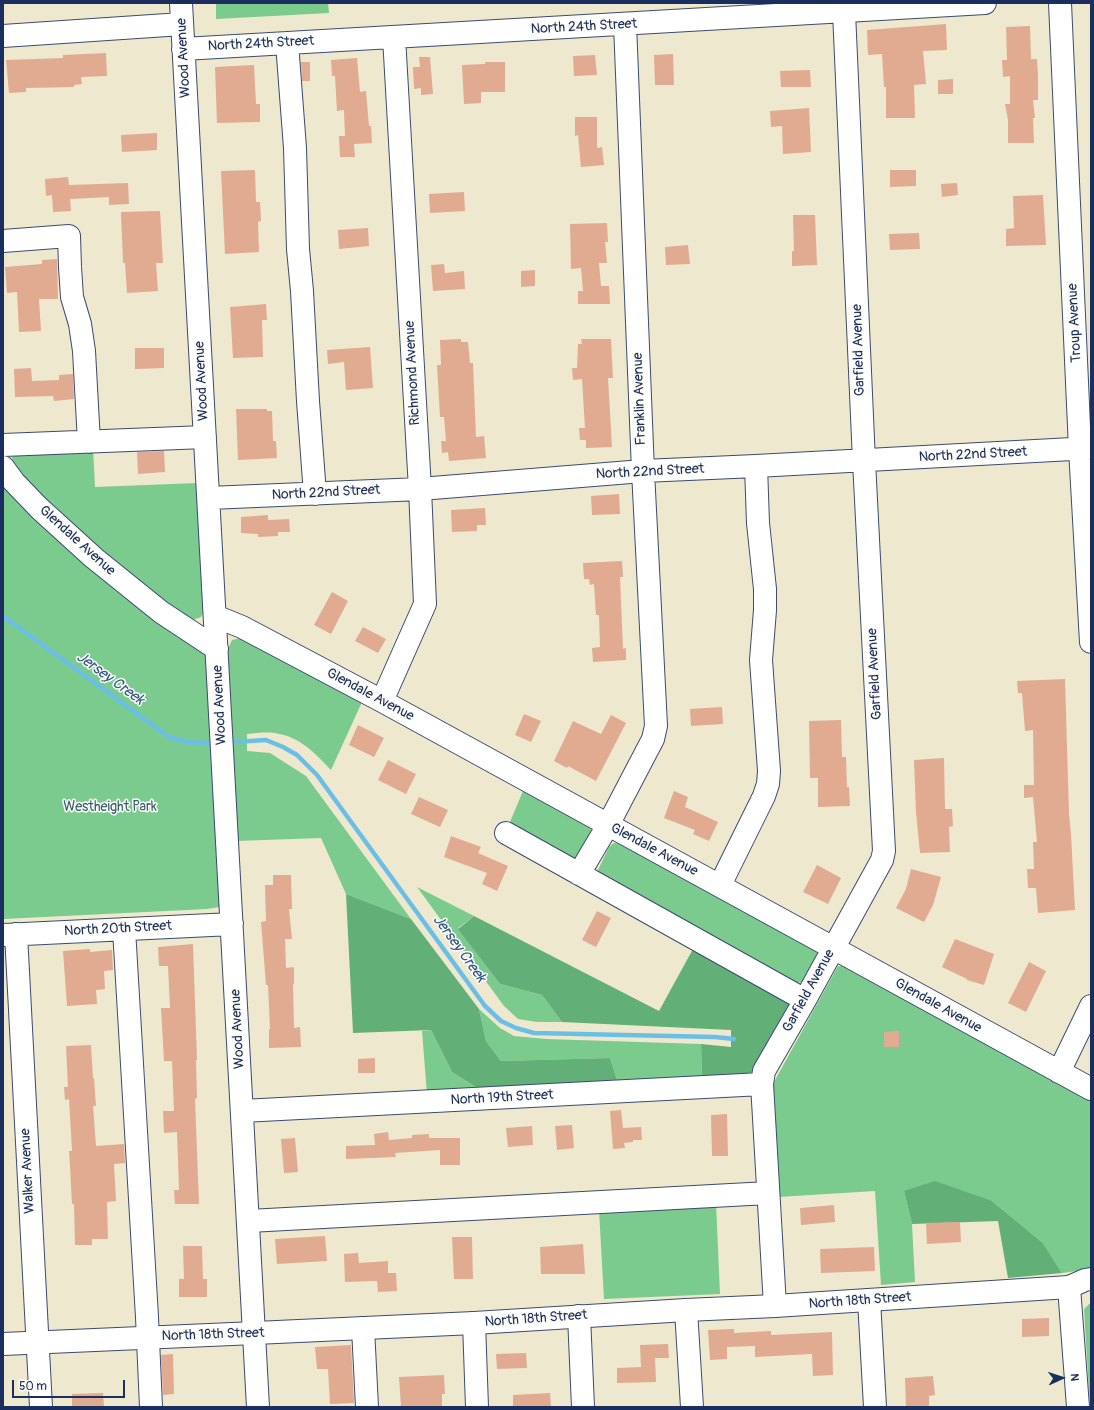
<!DOCTYPE html>
<html>
<head>
<meta charset="utf-8">
<style>
	body { margin:0 }
	#map { position:relative; width:1094px; height:1410px; overflow:hidden; background:#eee9ce; font-family:Pangolin,sans-serif }
	canvas { display:block }
	.frame { position:absolute; inset:0; border:4px solid #1b2f5e; pointer-events:none }
	.north { position:absolute; left:1042px; top:1358px; width:40px; height:40px; -webkit-text-stroke:3px #fdfcf7; paint-order:stroke; rotate:87deg; font-size:11px; font-weight:700; line-height:16px; text-align:center; color:#1b2f5e }
	.north::after { content:''; display:block; margin:auto; width:14px; height:18px; background:#1b2f5e; clip-path:polygon(50% 0,100% 100%,50% 72%,0 100%) }
	.scale { position:absolute; left:12px; top:1380px; width:113px; height:18px; box-sizing:border-box; border:2px solid #1b2f5e; border-top:0; padding-left:5px; font-size:12px; line-height:14px; white-space:nowrap; color:#1b2f5e; -webkit-text-stroke:3px #fdfcf7; paint-order:stroke }
</style>
</head>
<body>
<div id="map">
<canvas width="1094" height="1410"></canvas>
<div class="frame"></div>
<div class="north">N</div>
<div class="scale">50 m</div>
</div>
<script>
const ctx = document.querySelector('canvas').getContext('2d');
ctx.lineJoin = 'round';
function fillPath(path, color) {
  ctx.fillStyle = color;
  ctx.fill(path, 'evenodd');
}
function trace(path, color, width, dash) {
  ctx.strokeStyle = color;
  ctx.lineWidth = width;
  ctx.lineCap = dash ? 'butt' : 'round';
  ctx.setLineDash(dash || []);
  ctx.stroke(path);
}
function label(font, color, halo, rows, align = 'center') {
  ctx.font = font + ' Pangolin,sans-serif';
  ctx.lineWidth = 3;
  ctx.setLineDash([]);
  ctx.textBaseline = 'middle';
  ctx.strokeStyle = halo;
  ctx.fillStyle = color;
  for (const [text, x, y, turn = 0] of rows) {
    ctx.save();
    ctx.translate(x, y);
    ctx.rotate((+turn || 0) * Math.PI / 180);
    ctx.textAlign = isNaN(turn) ? turn : align;
    if (halo) ctx.strokeText(text, 0, 0);
    ctx.fillText(text, 0, 0);
    ctx.restore();
  }
}
const green = new Path2D(`
	M 216,3 L 328,3 L 329,13 L 216,19 Z
	M 93,448 L 95,487 L 198,483 L 205,608 L 201,617 L 193,620 L 127,575 L 55,515 L 13,465 L 12,457 L 19,452 Z
	M 3,473 L 206,650 L 220,907 L 207,909 L 3,919 Z
	M 240,638 L 362,702 L 331,770 C 314,752 300,737 275,733 C 266,732 256,733 247,734 L 247,751 L 270,753 L 306,776 L 411,919 L 346,894 L 321,838 L 236,841 L 228,649 L 232,640 Z
	M 523,791 L 590,828 L 593,835 L 581,858 L 573,861 L 507,829 Z
	M 614,843 L 625,844 L 817,951 L 819,957 L 804,982 L 795,983 L 602,878 L 598,870 L 609,847 Z
	M 417,887 L 474,916 L 458,928 L 500,984 L 542,995 L 562,1022 L 537,1022 L 518,1019 L 504,1006 Z
	M 838,966 L 845,966 L 1091,1100 L 1091,1269 L 1062,1273 L 1043,1243 L 992,1201 L 904,1191 L 912,1224 L 915,1282 L 881,1285 L 875,1191 L 778,1197 L 773,1092 L 774,1082 Z
	M 479,1009 L 500,1028 L 514,1036 L 546,1039 L 701,1044 L 702,1077 L 618,1083 L 610,1058 L 501,1061 L 486,1041 Z
	M 431,1030 L 452,1072 L 482,1091 L 427,1094 L 422,1031 Z
	M 716,1203 L 720,1294 L 604,1299 L 599,1210 Z
	M 1091,1303 L 1091,1407 L 1090,1407 L 1084,1309 L 1089,1304 Z`);
const forest = new Path2D(`
	M 346,894 L 411,919 L 479,1009 L 486,1041 L 501,1061 L 610,1058 L 618,1083 L 482,1091 L 452,1072 L 431,1030 L 353,1033 Z
	M 474,916 L 659,1011 L 693,949 L 791,1001 L 792,1008 L 758,1074 L 702,1077 L 701,1044 L 731,1047 L 731,1030 L 562,1022 L 542,995 L 500,984 L 458,929 Z
	M 935,1181 L 992,1201 L 1043,1243 L 1062,1273 L 1008,1278 L 998,1221 L 912,1224 L 904,1191 Z`);
const stream = new Path2D(`
	M 3,616 L 169,737 L 186,742 L 210,743
	M 234,742 L 266,740 L 283,747 L 297,755 L 317,775 L 485,1006 L 501,1021 L 516,1028 L 534,1033 L 715,1037 L 734,1039`);
const building = new Path2D(`
	M 946,24 L 947,50 L 923,51 L 926,84 L 914,85 L 915,118 L 886,118 L 886,87 L 884,87 L 882,54 L 868,55 L 867,30 Z
	M 1030,26 L 1031,59 L 1037,59 L 1038,75 L 1038,100 L 1033,100 L 1035,118 L 1033,118 L 1034,143 L 1008,143 L 1008,120 L 1005,104 L 1010,104 L 1010,76 L 1003,77 L 1002,60 L 1007,60 L 1006,27 Z
	M 106,53 L 107,76 L 81,77 L 82,84 L 74,85 L 74,87 L 26,88 L 26,92 L 9,93 L 6,60 L 63,58 L 63,55 Z
	M 673,54 L 674,85 L 655,85 L 654,55 Z
	M 595,55 L 597,75 L 574,76 L 573,56 Z
	M 419,57 L 430,57 L 433,94 L 421,95 L 421,88 L 414,89 L 413,67 L 420,67 Z
	M 357,58 L 360,92 L 366,91 L 369,126 L 371,126 L 372,143 L 354,144 L 355,157 L 340,157 L 339,136 L 345,136 L 344,110 L 337,111 L 335,76 L 332,76 L 331,60 Z
	M 301,62 L 310,62 L 310,81 L 302,81 Z
	M 485,62 L 505,62 L 505,92 L 481,92 L 481,103 L 464,104 L 462,65 L 485,64 Z
	M 254,65 L 256,104 L 260,104 L 260,122 L 217,123 L 215,67 Z
	M 810,70 L 811,87 L 781,87 L 780,71 Z
	M 953,79 L 953,94 L 938,94 L 938,80 Z
	M 809,108 L 811,152 L 783,154 L 782,126 L 771,127 L 770,111 Z
	M 575,117 L 597,117 L 597,148 L 602,147 L 604,165 L 581,167 L 578,135 L 575,136 Z
	M 157,133 L 157,150 L 122,152 L 121,135 Z
	M 255,170 L 256,202 L 260,202 L 261,221 L 258,222 L 259,252 L 225,254 L 221,171 Z
	M 890,170 L 916,170 L 916,186 L 890,187 Z
	M 68,177 L 69,185 L 128,183 L 129,204 L 109,205 L 109,197 L 70,199 L 71,211 L 53,212 L 52,195 L 46,196 L 45,179 Z
	M 957,183 L 958,195 L 942,197 L 941,184 Z
	M 464,192 L 465,211 L 430,213 L 429,194 Z
	M 1043,195 L 1046,245 L 1006,246 L 1006,229 L 1014,228 L 1013,196 Z
	M 160,211 L 163,263 L 156,263 L 158,291 L 127,293 L 125,263 L 123,263 L 121,212 Z
	M 793,215 L 815,215 L 817,265 L 792,266 L 792,251 L 794,251 Z
	M 607,223 L 608,242 L 605,242 L 607,263 L 599,263 L 601,286 L 609,286 L 610,304 L 578,304 L 578,291 L 583,291 L 581,268 L 571,269 L 570,224 Z
	M 368,228 L 369,246 L 339,249 L 338,230 Z
	M 919,233 L 920,249 L 890,250 L 889,234 Z
	M 688,245 L 690,264 L 666,265 L 665,247 Z
	M 57,259 L 58,299 L 39,299 L 41,331 L 19,332 L 17,292 L 7,293 L 5,267 L 42,264 L 42,260 Z
	M 444,264 L 445,273 L 464,271 L 465,289 L 433,291 L 431,265 Z
	M 535,270 L 535,286 L 521,287 L 521,271 Z
	M 266,304 L 267,320 L 262,320 L 263,357 L 233,358 L 230,307 Z
	M 461,339 L 461,342 L 468,342 L 470,363 L 473,363 L 476,437 L 484,436 L 486,458 L 449,461 L 448,452 L 442,453 L 441,441 L 446,441 L 444,417 L 440,417 L 437,365 L 441,365 L 440,340 Z
	M 581,339 L 611,339 L 613,378 L 608,378 L 612,447 L 586,448 L 586,440 L 580,440 L 579,428 L 585,428 L 582,379 L 573,380 L 572,368 L 577,368 L 578,344 L 582,344 Z
	M 370,347 L 373,388 L 346,390 L 344,362 L 328,364 L 327,350 Z
	M 135,348 L 164,348 L 164,368 L 135,369 Z
	M 31,368 L 32,381 L 59,380 L 59,375 L 73,374 L 74,399 L 54,401 L 53,396 L 15,397 L 14,369 Z
	M 236,409 L 267,409 L 267,411 L 272,411 L 273,441 L 276,441 L 277,458 L 238,460 Z
	M 164,451 L 165,472 L 138,474 L 137,452 Z
	M 619,494 L 620,514 L 592,515 L 591,496 Z
	M 485,508 L 486,525 L 477,525 L 477,531 L 452,532 L 451,510 Z
	M 268,515 L 268,520 L 289,519 L 290,532 L 278,532 L 278,536 L 258,537 L 258,534 L 241,533 L 241,517 Z
	M 622,561 L 623,577 L 620,577 L 623,649 L 626,648 L 626,660 L 593,662 L 592,648 L 600,647 L 599,615 L 596,615 L 594,584 L 590,585 L 589,579 L 584,579 L 583,563 Z
	M 332,592 L 348,601 L 331,634 L 314,625 Z
	M 363,627 L 386,639 L 378,653 L 355,641 Z
	M 1065,679 L 1069,814 L 1071,834 L 1075,910 L 1038,913 L 1036,888 L 1028,888 L 1027,869 L 1034,869 L 1033,842 L 1037,842 L 1033,797 L 1024,798 L 1024,785 L 1034,785 L 1033,730 L 1025,731 L 1022,693 L 1018,693 L 1017,681 Z
	M 722,707 L 723,724 L 691,726 L 690,709 Z
	M 524,714 L 541,721 L 531,742 L 515,735 Z
	M 611,715 L 626,723 L 596,781 L 568,766 L 567,768 L 554,761 L 573,721 L 601,734 Z
	M 841,720 L 842,757 L 846,757 L 847,787 L 849,787 L 850,806 L 818,807 L 818,778 L 810,778 L 809,721 Z
	M 358,725 L 384,738 L 374,757 L 349,745 Z
	M 944,758 L 945,809 L 952,809 L 953,826 L 949,827 L 950,852 L 920,853 L 916,812 L 914,760 Z
	M 388,760 L 416,774 L 406,794 L 378,780 Z
	M 674,791 L 688,797 L 685,807 L 718,822 L 709,841 L 693,834 L 695,830 L 664,818 Z
	M 419,797 L 448,810 L 440,827 L 411,814 Z
	M 451,836 L 481,847 L 478,853 L 508,866 L 497,891 L 482,884 L 487,873 L 444,857 Z
	M 817,865 L 841,878 L 828,904 L 803,892 Z
	M 911,869 L 941,877 L 933,905 L 924,922 L 896,908 L 906,889 Z
	M 273,875 L 291,875 L 292,909 L 289,909 L 292,939 L 285,939 L 286,968 L 294,967 L 294,984 L 293,984 L 294,1028 L 300,1027 L 301,1047 L 269,1048 L 269,1029 L 270,1029 L 268,985 L 266,985 L 261,922 L 266,921 L 265,885 L 273,885 Z
	M 597,911 L 611,918 L 596,947 L 582,940 Z
	M 955,939 L 994,954 L 984,985 L 967,980 L 967,979 L 942,967 Z
	M 193,944 L 197,1060 L 196,1060 L 197,1098 L 195,1099 L 199,1204 L 175,1204 L 174,1190 L 179,1190 L 177,1132 L 164,1133 L 163,1111 L 174,1111 L 172,1061 L 164,1061 L 161,1008 L 170,1008 L 168,966 L 159,966 L 158,947 Z
	M 90,949 L 90,952 L 112,950 L 113,970 L 104,971 L 105,989 L 96,990 L 97,1004 L 67,1006 L 63,951 Z
	M 1029,962 L 1046,971 L 1026,1012 L 1008,1003 Z
	M 899,1031 L 899,1047 L 884,1047 L 884,1032 Z
	M 91,1045 L 93,1078 L 94,1078 L 96,1106 L 93,1106 L 96,1146 L 124,1144 L 125,1163 L 114,1164 L 116,1201 L 107,1202 L 108,1239 L 92,1239 L 92,1245 L 75,1245 L 74,1204 L 72,1204 L 70,1166 L 69,1151 L 72,1151 L 69,1099 L 65,1100 L 64,1087 L 68,1087 L 66,1046 Z
	M 375,1058 L 375,1073 L 358,1073 L 358,1059 Z
	M 621,1110 L 623,1128 L 641,1127 L 642,1140 L 633,1140 L 633,1142 L 624,1143 L 625,1148 L 613,1149 L 610,1111 Z
	M 727,1114 L 728,1156 L 712,1156 L 711,1115 Z
	M 572,1125 L 574,1148 L 557,1150 L 555,1126 Z
	M 532,1126 L 533,1145 L 508,1147 L 506,1128 Z
	M 388,1132 L 389,1140 L 412,1138 L 412,1135 L 429,1134 L 429,1138 L 460,1138 L 460,1165 L 440,1165 L 440,1150 L 395,1153 L 396,1157 L 346,1159 L 346,1146 L 375,1145 L 374,1134 Z
	M 295,1138 L 298,1172 L 284,1173 L 281,1139 Z
	M 834,1205 L 835,1222 L 801,1225 L 800,1208 Z
	M 960,1222 L 961,1242 L 927,1244 L 926,1223 Z
	M 325,1236 L 327,1261 L 277,1264 L 275,1239 Z
	M 452,1237 L 472,1237 L 473,1279 L 454,1279 Z
	M 583,1244 L 585,1274 L 541,1274 L 540,1247 Z
	M 183,1246 L 202,1246 L 203,1279 L 207,1279 L 207,1297 L 179,1297 L 179,1279 L 184,1279 Z
	M 874,1247 L 875,1271 L 821,1273 L 820,1249 Z
	M 358,1253 L 359,1263 L 388,1261 L 388,1273 L 396,1273 L 397,1291 L 378,1292 L 377,1281 L 345,1282 L 344,1254 Z
	M 1049,1318 L 1049,1336 L 1022,1337 L 1022,1319 Z
	M 734,1329 L 734,1333 L 771,1331 L 771,1335 L 832,1332 L 833,1375 L 813,1376 L 812,1354 L 755,1357 L 755,1346 L 727,1347 L 727,1359 L 710,1360 L 708,1330 Z
	M 668,1344 L 669,1358 L 655,1358 L 656,1382 L 617,1383 L 617,1368 L 641,1367 L 640,1345 Z
	M 351,1345 L 354,1403 L 330,1404 L 328,1369 L 317,1369 L 315,1347 Z
	M 526,1353 L 527,1368 L 497,1369 L 496,1354 Z
	M 173,1354 L 174,1394 L 163,1395 L 161,1355 Z
	M 444,1375 L 445,1394 L 442,1394 L 442,1407 L 401,1407 L 399,1377 Z
	M 933,1376 L 935,1395 L 929,1396 L 929,1407 L 906,1407 L 905,1378 Z
	M 103,1393 L 104,1407 L 72,1407 L 72,1394 Z
	M 550,1393 L 551,1407 L 513,1407 L 513,1395 Z`);
const minor = new Path2D(`
	M 181,3 L 258,1407
	M 1060,3 L 1080,449 L 1091,642
	M 3,36 L 182,24
	M 287,43 L 295,148 L 298,249 L 302,291 L 308,401 L 315,494
	M 183,49 L 985,3
	M 3,241 L 69,236 L 70,267 L 72,297 L 80,324 L 84,351 L 89,442
	M 3,445 L 205,437
	M 3,467 L 14,482 L 39,508 L 94,558 L 161,612 L 217,649
	M 209,498 L 420,489 L 643,471 L 756,466 L 1091,448
	M 215,616 L 242,627 L 382,701 L 1091,1089
	M 382,701 L 425,604 L 420,489 L 394,37
	M 506,833 L 805,1000
	M 579,874 L 608,825 L 653,739 L 656,726 L 643,471 L 625,24
	M 720,885 L 764,796 L 768,784 L 769,771 L 761,660 L 765,610 L 765,589 L 758,523 L 756,466
	M 124,929 L 147,1317 L 151,1407
	M 16,934 L 41,1407
	M 3,935 L 232,924
	M 1059,1072 L 1091,1006
	M 242,1111 L 762,1084
	M 249,1221 L 768,1193
	M 1069,1287 L 1078,1407
	M 869,1300 L 875,1407
	M 775,1306 L 762,1084 L 764,1071 L 805,1000 L 882,860 L 884,851 L 864,461 L 844,12
	M 686,1310 L 692,1407
	M 579,1316 L 583,1407
	M 474,1323 L 477,1407
	M 363,1328 L 367,1407`);
const major = new Path2D(`
	M 3,1344 L 255,1333 L 474,1323 L 686,1310 L 775,1306 L 1069,1287 L 1085,1280 L 1091,1279`);
const streetNames = [
	["North 24th Street",584,27,-3],
	["North 24th Street",261,44,-3],
	["Wood Avenue",184,58,-93],
	["Troup Avenue",1075,323,-93],
	["Garfield Avenue",859,350,-92],
	["Richmond Avenue",413,373,-93],
	["Wood Avenue",202,381,-93],
	["Franklin Avenue",640,399,-92],
	["North 22nd Street",973,455,-3],
	["North 22nd Street",650,472,-3],
	["North 22nd Street",326,493,-3],
	["Glendale Avenue",77,541,42],
	["Garfield Avenue",875,674,-93],
	["Glendale Avenue",370,695,28],
	["Wood Avenue",220,705,-93],
	["Glendale Avenue",654,850,28],
	["North 20th Street",118,929,-3],
	["Garfield Avenue",809,991,-61],
	["Glendale Avenue",938,1006,29],
	["Wood Avenue",238,1029,-93],
	["North 19th Street",502,1098,-3],
	["Walker Avenue",28,1171,-93],
	["North 18th Street",860,1301,-4],
	["North 18th Street",536,1319,-4],
	["North 18th Street",213,1335,-2]
];
const parkNames = [
	["Westheight Park",110,807]
];
const waterNames = [
	["Jersey Creek",110,679,36],
	["Jersey Creek",459,949,54]
];
fillPath(green, '#7acb8d');
fillPath(forest, '#63af78');
trace(stream, '#6bbfe7', 4.5);
fillPath(building, '#e0ab90');
trace(minor, '#3b4b6f', 24);
trace(major, '#3b4b6f', 24);
trace(minor, '#fff', 22);
trace(major, '#fff', 22);
label('14px', '#1b2f5e', '#fdfcf7', streetNames);
label('14px', '#385e6c', '#fdfcf7', parkNames);
label('italic 15px', '#335a87', '#fdfcf7', waterNames);
</script>
</body>
</html>
